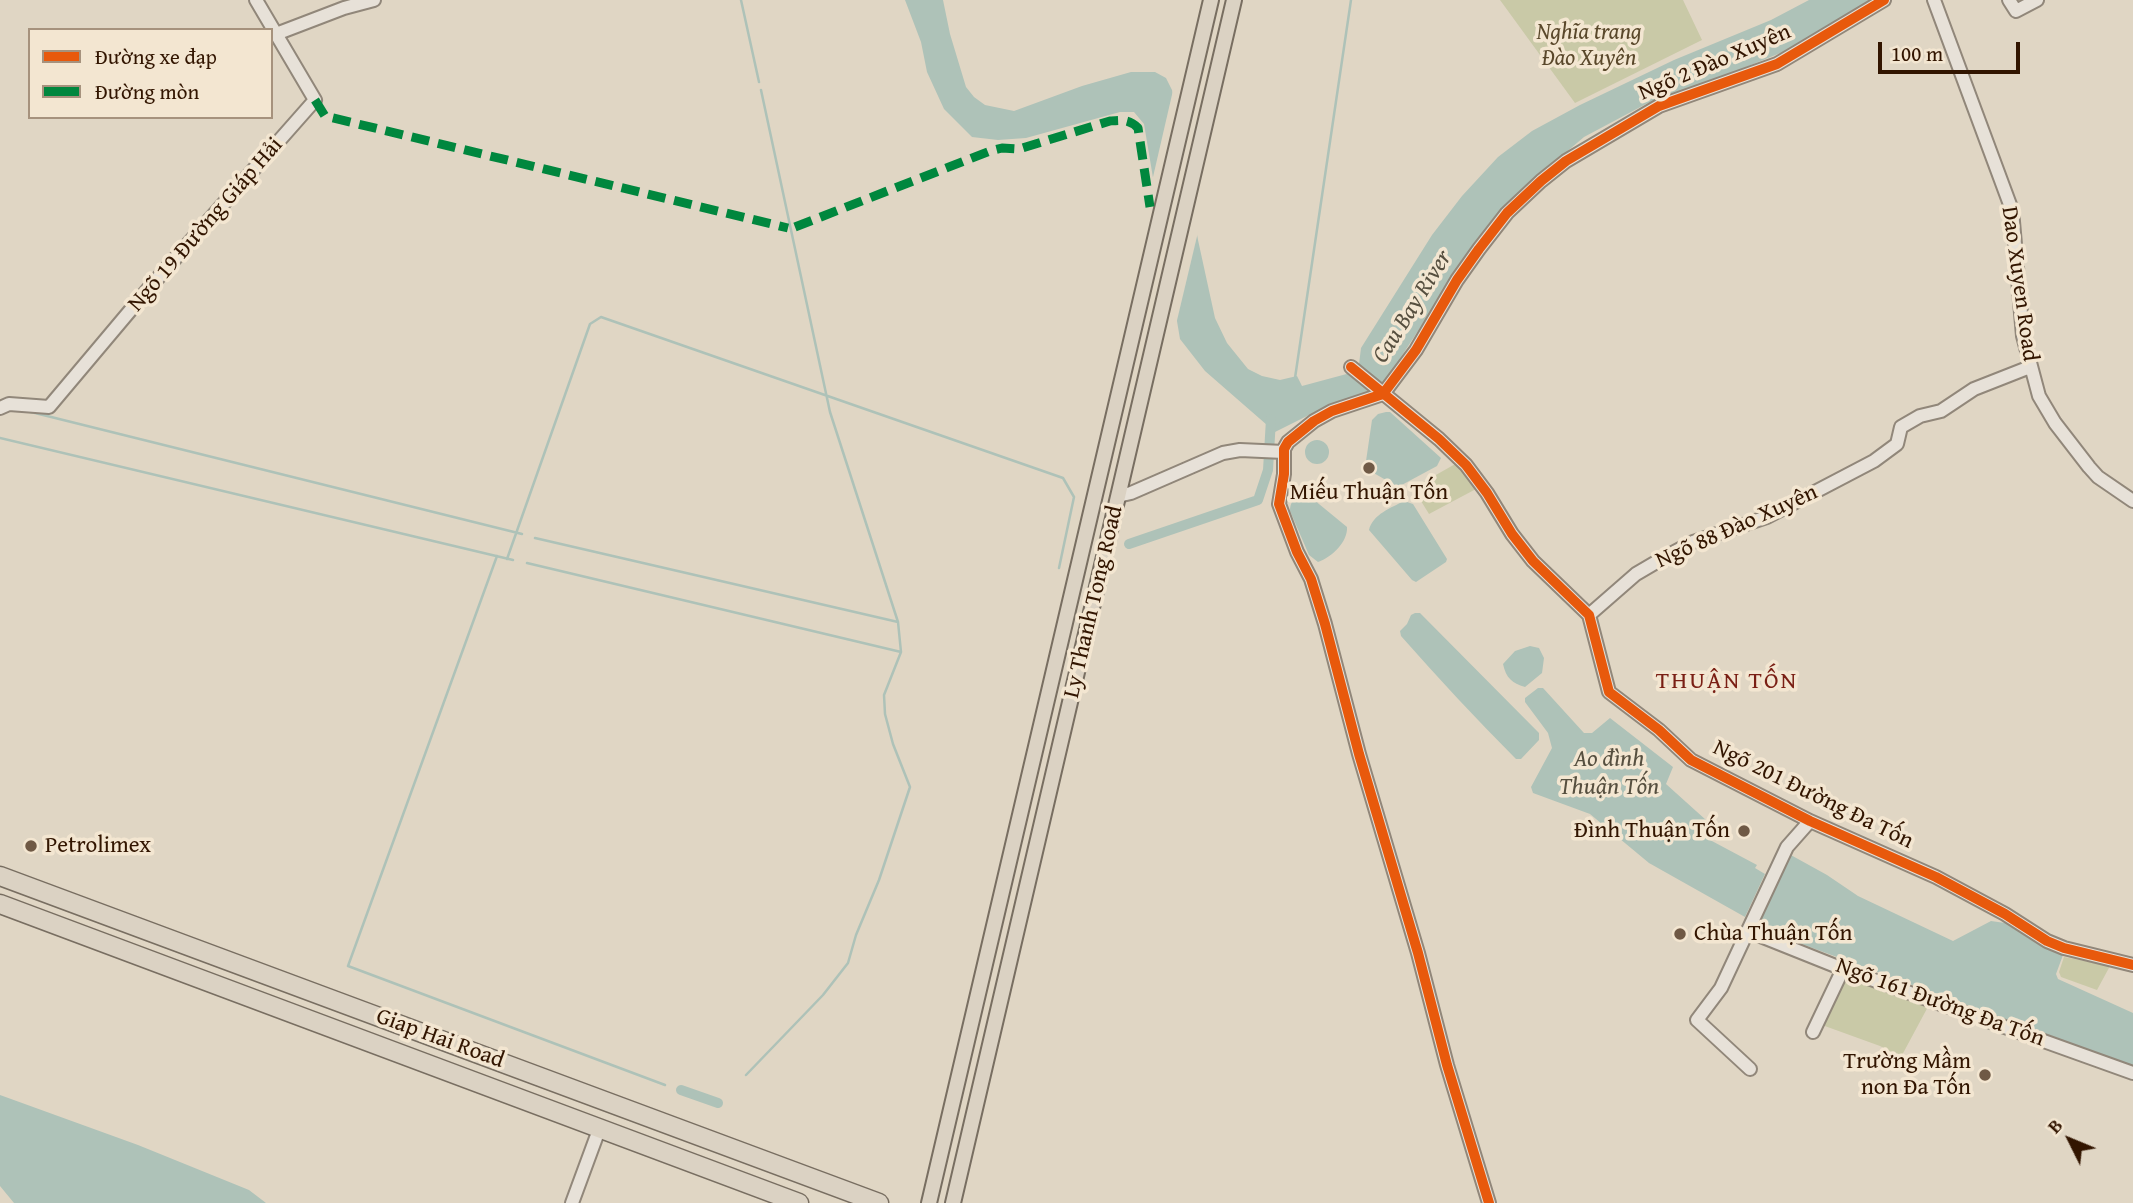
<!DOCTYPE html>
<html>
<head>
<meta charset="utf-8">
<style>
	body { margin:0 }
	#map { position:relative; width:2133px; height:1203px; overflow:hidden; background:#e0d6c4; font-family:"Gentium Book Plus",serif }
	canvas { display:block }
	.legend { position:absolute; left:28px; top:28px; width:245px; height:91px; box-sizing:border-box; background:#f3e6d1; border:2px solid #a6927d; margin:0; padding:9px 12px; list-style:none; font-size:21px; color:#321500 }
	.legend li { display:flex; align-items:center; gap:14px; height:35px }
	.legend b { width:35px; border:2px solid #a6927d }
	.north { position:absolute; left:2035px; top:1105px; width:70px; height:70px; -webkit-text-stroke:5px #f3e6d1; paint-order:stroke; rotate:313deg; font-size:19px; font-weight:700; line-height:28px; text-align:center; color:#321500 }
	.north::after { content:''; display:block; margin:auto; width:24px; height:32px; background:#321500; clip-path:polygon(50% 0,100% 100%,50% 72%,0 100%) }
	.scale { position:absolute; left:1878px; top:42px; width:142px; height:32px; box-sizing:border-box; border:4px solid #321500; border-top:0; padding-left:9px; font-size:21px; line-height:24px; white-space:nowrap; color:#321500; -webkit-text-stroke:5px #f3e6d1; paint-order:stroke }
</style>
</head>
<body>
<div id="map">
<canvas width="2133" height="1203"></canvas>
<ul class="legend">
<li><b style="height:9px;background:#e8590c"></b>Đường xe đạp</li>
<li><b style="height:9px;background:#00873e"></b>Đường mòn</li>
</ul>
<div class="north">B</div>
<div class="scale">100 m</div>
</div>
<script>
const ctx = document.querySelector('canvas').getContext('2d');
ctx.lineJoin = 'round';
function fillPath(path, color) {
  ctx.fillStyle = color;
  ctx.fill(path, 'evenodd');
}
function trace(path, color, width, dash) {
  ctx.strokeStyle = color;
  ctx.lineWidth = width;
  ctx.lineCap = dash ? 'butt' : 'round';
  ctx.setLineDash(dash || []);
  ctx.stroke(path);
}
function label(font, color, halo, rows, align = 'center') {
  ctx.font = font + ' "Gentium Book Plus",serif';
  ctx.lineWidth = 7;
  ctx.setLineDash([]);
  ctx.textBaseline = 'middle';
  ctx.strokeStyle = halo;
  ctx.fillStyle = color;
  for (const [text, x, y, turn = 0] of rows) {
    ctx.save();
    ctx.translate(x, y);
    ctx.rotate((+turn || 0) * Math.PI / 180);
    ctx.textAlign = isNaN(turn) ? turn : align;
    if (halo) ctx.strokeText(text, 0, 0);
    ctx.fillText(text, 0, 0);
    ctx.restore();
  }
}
const green = new Path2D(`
	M 1500,0 L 1683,0 L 1702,40 L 1575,103 Z
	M 1457,463 L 1476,489 L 1429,514 L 1413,488 Z
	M 2064,957 L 2110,966 L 2097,990 L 2061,977 L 2059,972 Z
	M 1844,976 L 1930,1003 L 1901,1057 L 1880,1046 L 1822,1025 Z`);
const water = new Path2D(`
	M 905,0 L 943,0 L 950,34 L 966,87 L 974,97 L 985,105 L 1014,111 L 1082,86 L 1131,72 L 1155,72 L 1166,78 L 1172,90 L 1198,240 L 1215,318 L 1227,343 L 1248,369 L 1262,376 L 1280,380 L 1297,376 L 1302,386 L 1354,372 L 1359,364 L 1361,348 L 1432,235 L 1462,196 L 1498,157 L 1532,131 L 1580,105 L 1674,60 L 1771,20 L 1809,0 L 1873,0 L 1795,47 L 1719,78 L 1646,104 L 1584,137 L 1518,193 L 1478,239 L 1382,386 L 1372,392 L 1309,415 L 1275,432 L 1205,371 L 1180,339 L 1144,124 L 1134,112 L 1120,112 L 1026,138 L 998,140 L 972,137 L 944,109 L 927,72 L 921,42 Z
	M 1386,412 L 1390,412 L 1441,458 L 1437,466 L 1398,487 L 1365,468 L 1372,420 L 1378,414 Z
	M1305 452a12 12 0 1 1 24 0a12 12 0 1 1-24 0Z
	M 1301,494 L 1308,495 L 1347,527 C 1348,542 1332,557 1318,562 L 1309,555 L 1290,511 C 1290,502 1294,498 1301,494 Z
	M 1404,501 L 1413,504 L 1447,559 L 1446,562 L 1416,582 L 1412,580 L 1369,530 C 1373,514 1391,508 1404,501 Z
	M 1415,613 L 1420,613 L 1539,733 L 1539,740 L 1521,759 L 1516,759 C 1476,719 1438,678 1401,636 L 1400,631 L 1407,624 L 1411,615 Z
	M 1530,646 L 1539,648 L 1544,658 L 1542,673 L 1525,687 C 1512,683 1506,678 1503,664 L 1515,651 Z
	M 1538,688 L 1543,688 L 1584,733 L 1592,733 L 1610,718 L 1673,767 L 1666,784 L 1706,820 L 1695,832 L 1757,865 L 1755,868 L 1765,874 L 1745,917 L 1649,863 L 1590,814 L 1533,793 L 1531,787 L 1552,748 L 1548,733 L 1525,702 L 1525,698 Z
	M 1789,854 L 1827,875 L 1858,896 L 1953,941 L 1991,921 L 2005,923 L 2041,946 L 2063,955 L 2056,974 L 2058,979 L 2133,1013 L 2133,1067 L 1756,927 Z
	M 0,1095 L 138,1145 L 249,1190 L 266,1203 L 14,1203 L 0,1186 Z`);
const pier = new Path2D(`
	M 1174,86 L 1199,228 L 1174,333 L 1150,190 Z`);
const stream = new Path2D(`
	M 741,0 L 759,82
	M 1295,378 L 1351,0
	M 27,411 L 522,534
	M 0,438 L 513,560
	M 535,538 L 898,622
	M 497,556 L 348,966 L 665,1085
	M 507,559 L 590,324 L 601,317 L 1063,478 L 1074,497 L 1059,568
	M 527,563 L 901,652
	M 746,1075 L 823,995 L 848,963 L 856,935 L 879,880 L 910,787 L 893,744 L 885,714 L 884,695 L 901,652 L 898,622 L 830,412 L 761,90`);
const canal = new Path2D(`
	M 1129,544 L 1258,500 L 1268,470 L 1271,419
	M 681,1090 L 718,1103`);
const minor = new Path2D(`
	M 1934,0 L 2012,210 L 2023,336 L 2039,396 L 2055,423 L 2089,467 L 2098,477 L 2133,501
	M 2009,0 L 2016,11 L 2037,0
	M 276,34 L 344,8 L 374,0
	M 1351,367 L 1439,439 L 1466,465 L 1487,493 L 1512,534 L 1533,561 L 1589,615 L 1609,692 L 1659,730 L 1691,760 L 1810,821 L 1936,877 L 2005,914 L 2047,941 L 2064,948 L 2133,965
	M 1383,394 L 1332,411 L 1314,421 L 1288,442 L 1284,449 L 1284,474 L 1279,504 L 1297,552 L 1311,579 L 1325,624 L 1359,754 L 1418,953 L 1447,1065 L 1489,1203
	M 1383,394 L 1416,350 L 1457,280 L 1479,249 L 1507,213 L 1541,181 L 1566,161 L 1659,106 L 1777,64 L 1884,0
	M 0,408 L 9,404 L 49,407 L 150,287 L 315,100 L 256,0
	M 1118,496 L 1131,493 L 1223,453 L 1240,450 L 1284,452
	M 1589,615 L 1636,574 L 1665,557 L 1693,542 L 1767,517 L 1874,461 L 1897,444 L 1901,427 L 1920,416 L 1941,411 L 1974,389 L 2030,367
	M 1748,931 L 1843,969 L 2133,1073
	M 1813,1032 L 1843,969
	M 1750,1069 L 1697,1020 L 1721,988 L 1787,847 L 1810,821
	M 572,1203 L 600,1127`);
const major = new Path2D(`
	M 929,1203 L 1211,0
	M 953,1203 L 1234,0`);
const highway = new Path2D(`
	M 0,876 L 879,1203
	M 0,904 L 799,1203`);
const quiet = new Path2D(`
	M 315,100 L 325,116 L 788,228
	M 795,227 L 990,151 L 1002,148 L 1019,149 L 1110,121 C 1122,120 1129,119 1138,128 L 1150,207`);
const cycleway = new Path2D(`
	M 1351,367 L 1439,439 L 1466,465 L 1487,493 L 1512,534 L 1533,561 L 1589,615 L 1609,692 L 1659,730 L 1691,760 L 1810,821 L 1936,877 L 2005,914 L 2047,941 L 2064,948 L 2133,965
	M 1383,394 L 1332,411 L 1314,421 L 1288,442 L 1284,449 L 1284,474 L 1279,504 L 1297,552 L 1311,579 L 1325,624 L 1359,754 L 1418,953 L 1447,1065 L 1489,1203
	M 1383,394 L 1416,350 L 1457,280 L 1479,249 L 1507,213 L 1541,181 L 1566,161 L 1659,106 L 1777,64 L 1884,0`);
const markers = [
	[1369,468,7,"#6f5945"],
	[1744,831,7,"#6f5945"],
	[31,846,7,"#6f5945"],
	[1680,934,7,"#6f5945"],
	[1985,1075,7,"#6f5945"]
];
const parkNames = [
	["Nghĩa trang",1589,33],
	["Đào Xuyên",1589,59]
];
const streetNames = [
	["Ngõ 2 Đào Xuyên",1715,63,-23],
	["Ngõ 19 Đường Giáp Hải",206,225,-49],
	["Dao Xuyen Road",2019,284,82],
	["Ngõ 88 Đào Xuyên",1737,527,-24],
	["Ly Thanh Tong Road",1094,602,-77],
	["Ngõ 201 Đường Đa Tốn",1813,795,26],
	["Ngõ 161 Đường Đa Tốn",1940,1003,20],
	["Giap Hai Road",440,1039,20]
];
const poiNames = [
	["Miếu Thuận Tốn",1369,493,"center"],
	["Đình Thuận Tốn",1730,831],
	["Petrolimex",45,846,"left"],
	["Chùa Thuận Tốn",1694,934,"left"],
	["Trường Mầm",1971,1062],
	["non Đa Tốn",1971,1088]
];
const waterNames = [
	["Cau Bay River",1413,307,-58],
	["Ao đình",1609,760],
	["Thuận Tốn",1609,788]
];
const neighbourhoodNames = [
	["THUẬN TỐN",1727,682]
];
fillPath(green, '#c9c9a7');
fillPath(water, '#aec2b8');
fillPath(pier, '#e0d6c4');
trace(stream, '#aec2b8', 2.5);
trace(canal, '#aec2b8', 10);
trace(minor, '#91877a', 16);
trace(major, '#786e61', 18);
trace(highway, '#786e61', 21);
trace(minor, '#e7e1d8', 12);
trace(major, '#dbd2c3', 14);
trace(highway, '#dbd2c3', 18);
trace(quiet, '#00873e', 9, [18, 9]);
trace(cycleway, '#e8590c', 10);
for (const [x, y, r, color] of markers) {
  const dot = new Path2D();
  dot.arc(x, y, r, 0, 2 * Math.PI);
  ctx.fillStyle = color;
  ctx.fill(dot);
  trace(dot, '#f3e6d1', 2.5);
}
label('italic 23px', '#5a482b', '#f3e6d1', parkNames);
label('23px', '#321500', '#f3e6d1', streetNames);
label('23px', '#321500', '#f3e6d1', poiNames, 'right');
label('italic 24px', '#564f3f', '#f3e6d1', waterNames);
ctx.letterSpacing = '2px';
label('24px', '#7a1f14', '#f3e6d1', neighbourhoodNames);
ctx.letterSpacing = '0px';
</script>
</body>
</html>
